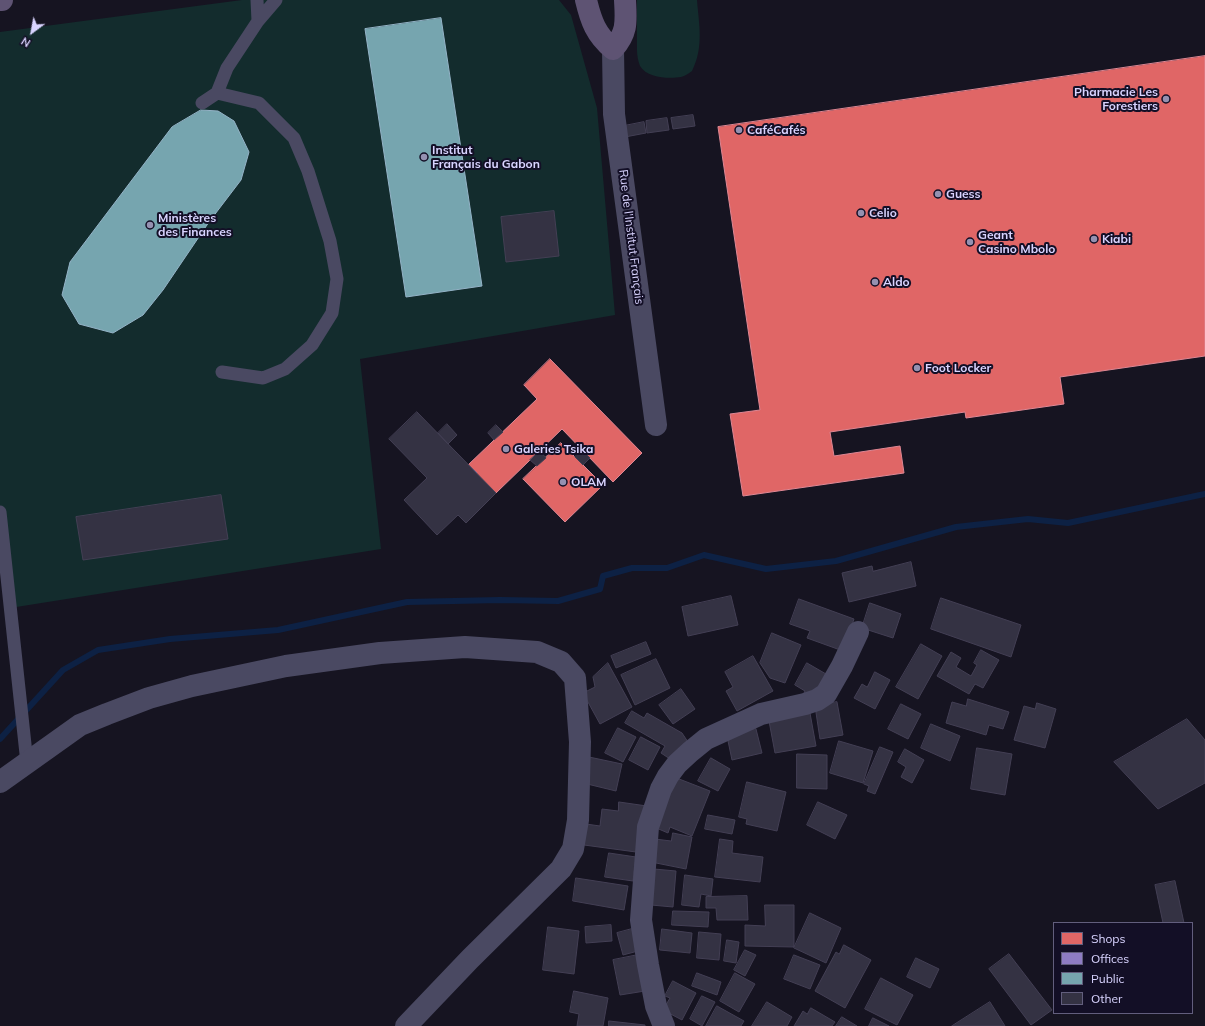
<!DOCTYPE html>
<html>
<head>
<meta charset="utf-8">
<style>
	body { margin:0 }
	#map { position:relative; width:1205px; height:1026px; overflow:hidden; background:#161421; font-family:Mulish,sans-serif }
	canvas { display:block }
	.legend { position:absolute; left:1053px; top:922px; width:140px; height:92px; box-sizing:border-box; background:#130f26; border:1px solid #625e7d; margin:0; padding:5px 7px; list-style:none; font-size:12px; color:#d9d4ff }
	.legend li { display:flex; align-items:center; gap:8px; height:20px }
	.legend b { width:20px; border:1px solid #625e7d }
	.north { position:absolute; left:12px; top:12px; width:40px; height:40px; -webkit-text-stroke:3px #130f26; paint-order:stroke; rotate:212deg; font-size:11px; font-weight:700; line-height:16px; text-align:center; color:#d9d4ff }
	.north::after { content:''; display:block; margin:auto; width:14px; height:18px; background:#d9d4ff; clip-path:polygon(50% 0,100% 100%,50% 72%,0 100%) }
</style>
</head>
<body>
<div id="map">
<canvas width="1205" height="1026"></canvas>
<ul class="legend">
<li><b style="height:11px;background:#e06666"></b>Shops</li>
<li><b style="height:11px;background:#8e7cc3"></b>Offices</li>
<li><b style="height:11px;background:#76a5af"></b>Public</li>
<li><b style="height:11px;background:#343243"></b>Other</li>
</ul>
<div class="north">N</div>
</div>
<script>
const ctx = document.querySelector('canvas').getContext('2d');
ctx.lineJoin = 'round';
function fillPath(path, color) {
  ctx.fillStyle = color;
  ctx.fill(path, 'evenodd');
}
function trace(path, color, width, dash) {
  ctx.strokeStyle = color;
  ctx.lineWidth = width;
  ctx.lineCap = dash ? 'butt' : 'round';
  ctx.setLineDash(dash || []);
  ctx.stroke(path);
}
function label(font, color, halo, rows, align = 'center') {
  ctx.font = font + ' Mulish,sans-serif';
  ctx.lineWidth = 4;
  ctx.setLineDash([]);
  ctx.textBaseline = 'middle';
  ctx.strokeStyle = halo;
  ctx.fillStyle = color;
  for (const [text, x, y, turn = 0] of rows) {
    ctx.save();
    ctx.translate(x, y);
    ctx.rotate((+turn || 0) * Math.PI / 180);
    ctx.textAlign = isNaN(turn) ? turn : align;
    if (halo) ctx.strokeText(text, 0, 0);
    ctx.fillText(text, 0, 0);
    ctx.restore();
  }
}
const green = new Path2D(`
	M 242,0 L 559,0 L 571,15 L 597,108 L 615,315 L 360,359 L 381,549 L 10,608 L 0,512 L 0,32 Z
	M 637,0 L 697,0 C 699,25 704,47 692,71 C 689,73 685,76 681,77 C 669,79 647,78 640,66 C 638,61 637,55 637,50 Z`);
const shops = new Path2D(`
	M 1205,56 L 1205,356 L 1060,377 L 1064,404 L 966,418 L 965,412 L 830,432 L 834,456 L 900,446 L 904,473 L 743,496 L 730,414 L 760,410 L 718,127 Z
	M 550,359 L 642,453 L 613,482 L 562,429 L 496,493 L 468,465 L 537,399 L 524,385 Z
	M 561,443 L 603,485 L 565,522 L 523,479 Z`);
const offices = new Path2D(`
	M 468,465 L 477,473 L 466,483 L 457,474 Z`);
const public = new Path2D(`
	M 441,18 L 482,286 L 406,297 L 365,29 Z
	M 201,110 L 218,111 L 234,121 L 249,152 L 241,180 L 209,222 L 163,290 L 143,315 L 113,333 L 79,324 L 62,295 L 70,262 L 172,127 Z`);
const stream = new Path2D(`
	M 0,739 L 63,670 L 98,650 L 170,639 L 278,630 L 407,602 L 500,600 L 558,601 L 600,589 L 603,576 L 632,568 L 667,568 L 704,555 L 766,569 L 836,561 L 956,527 L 1028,519 L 1068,523 L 1205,494`);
const building = new Path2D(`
	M 693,115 L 695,126 L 673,129 L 671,118 Z
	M 667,118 L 669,130 L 647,133 L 646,121 Z
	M 644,122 L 646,133 L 625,137 L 624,126 Z
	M 554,211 L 559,256 L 506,262 L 501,217 Z
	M 417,412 L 496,493 L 466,523 L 458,515 L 437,535 L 404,500 L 427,478 L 389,439 Z
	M 447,424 L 457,435 L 448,444 L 438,433 Z
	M 496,425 L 503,432 L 494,440 L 488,433 Z
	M 582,450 L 590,458 L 583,465 L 575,457 Z
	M 540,451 L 546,458 L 537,466 L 530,460 Z
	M 221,495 L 228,539 L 83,560 L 76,517 Z
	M 911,562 L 916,586 L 849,602 L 842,573 L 872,566 L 873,571 Z
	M 731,596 L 738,625 L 688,636 L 682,607 Z
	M 941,598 L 1021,625 L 1011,657 L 931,629 Z
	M 799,599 L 854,619 L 843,651 L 807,638 L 810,631 L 790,624 Z
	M 870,603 L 901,614 L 893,638 L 862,628 Z
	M 772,633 L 801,645 L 785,683 L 770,678 L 760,663 Z
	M 646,642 L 651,654 L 616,668 L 611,656 Z
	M 921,644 L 942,656 L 918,699 L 896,687 Z
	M 981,650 L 999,660 L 983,688 L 975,684 L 969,694 L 937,676 L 951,652 L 961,658 L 956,667 L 971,676 L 977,665 L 974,663 Z
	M 753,656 L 773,691 L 737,711 L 726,691 L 733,687 L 725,672 Z
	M 656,659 L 670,688 L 635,705 L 621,675 Z
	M 608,663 L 632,707 L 600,724 L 583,693 L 595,687 L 593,677 Z
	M 807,663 L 826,674 L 813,698 L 804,693 L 805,691 L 795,685 Z
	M 875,672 L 890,680 L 875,709 L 854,698 L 862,684 L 867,687 Z
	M 681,689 L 695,709 L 673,724 L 659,705 Z
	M 968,699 L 1009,712 L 1003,729 L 989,725 L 986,735 L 946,723 L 952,702 L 966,706 Z
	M 837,702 L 843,735 L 820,739 L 815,706 Z
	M 1037,703 L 1056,709 L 1045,748 L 1014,740 L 1024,706 L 1035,709 Z
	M 901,704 L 921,714 L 908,739 L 888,729 Z
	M 632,711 L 644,718 L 647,713 L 682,733 L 690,745 L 670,759 L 661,753 L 665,746 L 625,723 Z
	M 810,713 L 816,746 L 775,753 L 769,721 Z
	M 1187,719 L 1205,740 L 1205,783 L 1158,809 L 1114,762 Z
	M 931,724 L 960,736 L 950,761 L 921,748 Z
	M 618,728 L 636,737 L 623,762 L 605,753 Z
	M 756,729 L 762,753 L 732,760 L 727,736 Z
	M 641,737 L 660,747 L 648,770 L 629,760 Z
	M 839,741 L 873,751 L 863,783 L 830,773 Z
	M 880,747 L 893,752 L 875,794 L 867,791 L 869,786 L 864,784 Z
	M 977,748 L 1012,754 L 1005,795 L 971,789 Z
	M 905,749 L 924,760 L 912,783 L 901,777 L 906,767 L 898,762 Z
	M 797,754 L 827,755 L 827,789 L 797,788 Z
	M 589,757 L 622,764 L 616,791 L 583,783 Z
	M 711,758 L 730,769 L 718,791 L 698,781 Z
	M 674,777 L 710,791 L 692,836 L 670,827 L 668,833 L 654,827 Z
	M 747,782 L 786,792 L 777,831 L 746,824 L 747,819 L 739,817 Z
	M 619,802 L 647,806 L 636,852 L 584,845 L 586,824 L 600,826 L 602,809 L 618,811 Z
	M 818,802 L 847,815 L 835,839 L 807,825 Z
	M 708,815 L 735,820 L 732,834 L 705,829 Z
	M 673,833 L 692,837 L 686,869 L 651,862 L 655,839 L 671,841 Z
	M 720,839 L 733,841 L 732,853 L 763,857 L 760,882 L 715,877 Z
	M 609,853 L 636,857 L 633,881 L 605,877 Z
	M 654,869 L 676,871 L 673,907 L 651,905 Z
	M 685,875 L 713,879 L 711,896 L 701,894 L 699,907 L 682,905 Z
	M 576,878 L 628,886 L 624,910 L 573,901 Z
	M 1175,881 L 1184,923 L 1163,923 L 1155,885 Z
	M 747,896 L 748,920 L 717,920 L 716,908 L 706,908 L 706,897 Z
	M 765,905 L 794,905 L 794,947 L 745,946 L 745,925 L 765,926 Z
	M 673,911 L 709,912 L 708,927 L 672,925 Z
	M 810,913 L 841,928 L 826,963 L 794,948 Z
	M 611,925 L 612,941 L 586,943 L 585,927 Z
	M 548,927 L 579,931 L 574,974 L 543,970 Z
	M 632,929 L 638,951 L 623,955 L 617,933 Z
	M 662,929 L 692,933 L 690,953 L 660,950 Z
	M 699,932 L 721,934 L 719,960 L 697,958 Z
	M 727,940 L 739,942 L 736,963 L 724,961 Z
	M 844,945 L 871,960 L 845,1008 L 815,991 L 836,952 L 839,954 Z
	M 745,950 L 756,955 L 745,976 L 734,970 Z
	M 1009,954 L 1052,1010 L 1031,1025 L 989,969 Z
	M 638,955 L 645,991 L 620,995 L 613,960 Z
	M 794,955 L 820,965 L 810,989 L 784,979 Z
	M 916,958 L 939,969 L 930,988 L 907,977 Z
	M 697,973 L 721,982 L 717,995 L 692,986 Z
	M 735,973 L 755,984 L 739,1012 L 720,1001 Z
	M 881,978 L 913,995 L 897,1025 L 865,1009 Z
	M 673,981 L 696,993 L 682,1020 L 663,1010 L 670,998 L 665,996 Z
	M 574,991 L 608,998 L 603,1026 L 577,1026 L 579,1014 L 570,1012 Z
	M 702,996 L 715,1002 L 702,1026 L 690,1019 Z
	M 767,1002 L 792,1017 L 787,1026 L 752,1026 Z
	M 990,1002 L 1005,1026 L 952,1026 Z
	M 717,1006 L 744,1021 L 741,1026 L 706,1026 Z
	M 811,1008 L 835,1022 L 832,1026 L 794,1026 L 803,1011 L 807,1014 Z
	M 842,1017 L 857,1026 L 836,1026 Z
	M 873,1018 L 889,1026 L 869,1026 Z
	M 609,1021 L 645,1025 L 645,1026 L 609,1026 Z`);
const service = new Path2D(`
	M 257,0 L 258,21
	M 217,93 L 259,103 L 294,138 L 308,171 L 330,241 L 337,279 L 332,313 L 312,345 L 285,369 L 263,378 L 222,372
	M 202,103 L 217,93 L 227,68 L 258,21 L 276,0
	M 0,512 L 27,763`);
const minor = new Path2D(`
	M 613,49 L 614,114 L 656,425
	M 0,782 L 80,725 L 107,714 L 149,698 L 192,686 L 286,666 L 380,653 L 465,647 L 537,652 L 561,662 L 575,678 L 580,742 L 578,820 L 573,849 L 561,869 L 470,959 L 406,1026
	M 664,1026 L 656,1006 L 648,965 L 641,920 L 648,827 L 661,789 L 668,776 L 677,764 L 690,752 L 706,739 L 761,714 L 805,704 L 817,700 L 826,694 L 842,666 L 858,632`);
const primary = new Path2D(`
	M 0,0 L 2,0
	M 586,0 C 591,21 596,35 613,49 C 628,32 626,21 625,0`);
const markers = [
	[1166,99,4,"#9591b1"],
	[739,130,4,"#9591b1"],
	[424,157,4,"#9591b1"],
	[938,194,4,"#9591b1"],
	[861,213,4,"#9591b1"],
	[150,225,4,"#9591b1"],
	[1094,239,4,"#9591b1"],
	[970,242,4,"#9591b1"],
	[875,282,4,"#9591b1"],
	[917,368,4,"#9591b1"],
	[506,449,4,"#9591b1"],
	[563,482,4,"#9591b1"]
];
const poiNames = [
	["Pharmacie Les",1158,92,"right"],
	["Forestiers",1158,106,"right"],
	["CaféCafés",747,130],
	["Institut",432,150],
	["Français du Gabon",432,164],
	["Guess",946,194],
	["Celio",869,213],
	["Ministères",158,218],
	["des Finances",158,232],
	["Geant",978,235],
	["Casino Mbolo",978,249],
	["Kiabi",1102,239],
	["Aldo",883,282],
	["Foot Locker",925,368],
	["Galeries Tsika",514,449],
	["OLAM",571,482]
];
const streetNames = [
	["Rue de l'Institut Français",631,237,83]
];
fillPath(green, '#132c2d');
fillPath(shops, '#e06666');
trace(shops, '#de8794', 1);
fillPath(offices, '#8e7cc3');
trace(offices, '#a496d5', 1);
fillPath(public, '#76a5af');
trace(public, '#94b3c7', 1);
trace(stream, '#0d2144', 6);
fillPath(building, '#343243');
trace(building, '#433f54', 1);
trace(service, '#4a4962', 13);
trace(minor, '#4a4962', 22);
trace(primary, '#5e5373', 22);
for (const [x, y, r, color] of markers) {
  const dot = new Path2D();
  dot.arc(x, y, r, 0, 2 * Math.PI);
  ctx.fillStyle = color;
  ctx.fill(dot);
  trace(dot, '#130f26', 1.5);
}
label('bold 12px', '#d9d4ff', '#130f26', poiNames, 'left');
label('12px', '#d9d4ff', '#130f26', streetNames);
</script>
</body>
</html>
